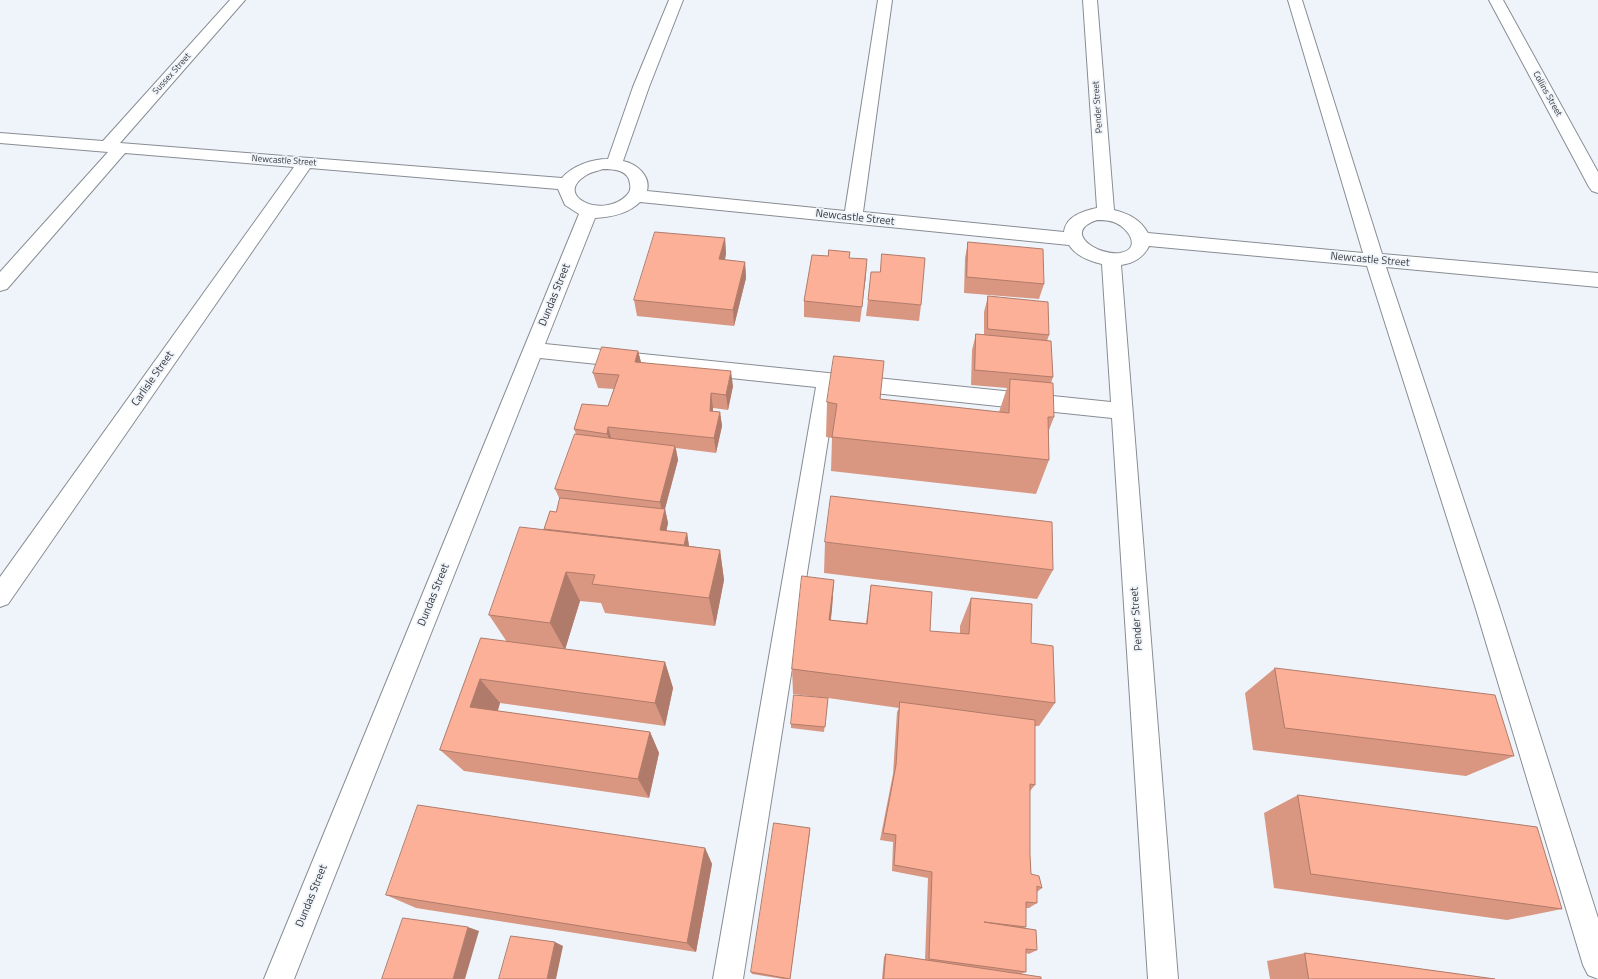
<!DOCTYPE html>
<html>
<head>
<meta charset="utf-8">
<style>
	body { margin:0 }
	canvas { display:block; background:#eff4fb }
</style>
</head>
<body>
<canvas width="1598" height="979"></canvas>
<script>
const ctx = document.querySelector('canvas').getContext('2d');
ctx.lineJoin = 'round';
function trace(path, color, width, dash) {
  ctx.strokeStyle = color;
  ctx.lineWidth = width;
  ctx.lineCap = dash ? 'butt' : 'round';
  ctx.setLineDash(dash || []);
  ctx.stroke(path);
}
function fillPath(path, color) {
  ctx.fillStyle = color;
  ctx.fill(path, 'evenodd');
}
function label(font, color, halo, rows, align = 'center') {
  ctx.font = font + ' "Titillium Web",sans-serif';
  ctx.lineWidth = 3.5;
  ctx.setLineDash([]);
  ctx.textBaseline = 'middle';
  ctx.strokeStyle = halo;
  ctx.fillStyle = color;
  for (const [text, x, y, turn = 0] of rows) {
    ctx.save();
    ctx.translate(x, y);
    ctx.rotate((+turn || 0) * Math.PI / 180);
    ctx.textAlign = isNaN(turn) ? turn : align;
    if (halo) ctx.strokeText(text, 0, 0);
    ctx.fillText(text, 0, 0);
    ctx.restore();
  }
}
const minor = new Path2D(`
	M 230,0 L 245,0 L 120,143 L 562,178 C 572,166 592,159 608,159 L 633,87 L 669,0 L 683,0 L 649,87 L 623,161 C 637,164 651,176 647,191 L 845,211 L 878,0 L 892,0 L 863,212 L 1064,232 C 1066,216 1083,211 1097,208 L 1083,0 L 1097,0 L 1114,210 C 1129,214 1140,219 1148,233 L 1363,253 L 1288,0 L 1302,0 L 1382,254 L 1598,273 L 1598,287 L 1386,267 L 1499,606 L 1598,918 L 1598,979 L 1588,975 L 1583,965 L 1475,606 L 1367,266 L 1149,246 C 1143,258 1134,263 1121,265 L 1178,979 L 1148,979 L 1112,418 L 836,389 L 743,979 L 713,979 L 816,387 L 540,358 L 294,979 L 264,979 L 579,214 L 565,205 L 558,189 L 310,168 L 8,604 L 0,607 L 0,577 L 294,167 L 125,153 L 7,289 L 0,291 L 0,272 L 108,152 L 0,143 L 0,133 L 103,141 ZM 603,169 C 614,169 629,170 630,184 C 631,188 630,192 627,195 C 603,220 553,196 585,176 C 590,172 598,171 603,169 ZM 640,202 L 1069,245 C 1076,256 1089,261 1102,264 L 1111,402 L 545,344 L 595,218 C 611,217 628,214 640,202 ZM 1097,220 C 1103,220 1110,220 1116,223 C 1129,229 1142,249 1120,253 C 1098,256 1061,232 1097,220 Z
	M 1489,0 L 1503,0 L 1598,172 L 1598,193 L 1592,191 L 1589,187 Z`);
const wall = new Path2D(`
	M 725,238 L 726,254 L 725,260 L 745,262 L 746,278 L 734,326 L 637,316 L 634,300 Z
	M 968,242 L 1044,284 L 1039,299 L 964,293 L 965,258 Z
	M 849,258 L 866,275 L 860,322 L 804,317 L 804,301 Z
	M 988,296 L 1049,335 L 1047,341 L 1053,377 L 1051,383 L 1054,417 L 1049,430 L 1049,460 L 1036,494 L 831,471 L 832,438 L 826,437 L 827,402 L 880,399 L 999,412 L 1007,388 L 971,385 L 972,350 L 976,334 L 984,335 L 984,312 Z
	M 868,300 L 921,305 L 919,321 L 866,316 Z
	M 638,351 L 641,362 L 733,386 L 728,410 L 713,408 L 713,411 L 720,412 L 722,426 L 716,453 L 676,448 L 678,460 L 665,509 L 668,523 L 666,531 L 687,533 L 689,546 L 720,550 L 724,580 L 715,626 L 605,613 L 601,603 L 580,601 L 565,649 L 665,662 L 673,688 L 665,726 L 500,703 L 498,711 L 650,732 L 659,753 L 649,798 L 464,771 L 440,750 L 481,638 L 507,642 L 489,615 L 544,529 L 556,512 L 560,500 L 555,489 L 576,434 L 574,429 L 608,406 L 614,389 L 598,388 L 593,373 Z
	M 825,542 L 1053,570 L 1037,599 L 824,573 Z
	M 834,580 L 831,620 L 866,623 L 871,585 L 930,631 L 960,634 L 960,626 L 971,598 L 1031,643 L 1055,703 L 1039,726 L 1035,726 L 1035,785 L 1030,791 L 1030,855 L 1031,874 L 1042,888 L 1037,892 L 1037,903 L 1029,908 L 1026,908 L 1026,927 L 1024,928 L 1037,950 L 1029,954 L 1026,953 L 1026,972 L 1021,974 L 1041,979 L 882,979 L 884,957 L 886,954 L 925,960 L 928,878 L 892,871 L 893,842 L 880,840 L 893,774 L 897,712 L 899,708 L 828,698 L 824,732 L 791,728 L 791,724 L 818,697 L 793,694 L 792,669 Z
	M 1275,668 L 1514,756 L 1466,776 L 1253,750 L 1245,693 Z
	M 1298,795 L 1562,909 L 1507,920 L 1274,888 L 1264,813 Z
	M 810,832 L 790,979 L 783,979 L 752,974 L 751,972 Z
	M 705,848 L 712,864 L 696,952 L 416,908 L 386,895 Z
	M 1305,953 L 1495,979 L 1270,979 L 1267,961 Z`);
const shadedWall = new Path2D(`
	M 725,238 L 726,254 L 721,275 L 719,259 Z
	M 867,259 L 866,275 L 860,322 L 862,307 Z
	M 745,262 L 746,278 L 734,326 L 733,310 Z
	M 638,351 L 642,366 L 635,362 Z
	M 731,371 L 733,386 L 728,410 L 726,395 Z
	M 711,393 L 713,408 L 712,425 L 710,411 Z
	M 720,412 L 722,426 L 716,453 L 714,438 Z
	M 608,427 L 612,441 L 612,448 L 607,434 Z
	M 675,446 L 678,460 L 663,516 L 660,502 Z
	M 665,509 L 668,523 L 664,543 L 660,530 Z
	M 687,533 L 689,546 L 683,550 Z
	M 720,550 L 724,580 L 715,626 L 709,598 Z
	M 566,572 L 580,601 L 565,650 L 550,623 Z
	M 834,580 L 832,609 L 827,647 L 829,620 Z
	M 665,662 L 673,688 L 665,726 L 655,703 Z
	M 480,679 L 500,703 L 491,730 L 470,707 Z
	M 650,732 L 659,753 L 649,798 L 638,779 Z
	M 705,848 L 712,864 L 696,952 L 687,943 Z
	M 468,927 L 479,931 L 465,979 L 453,979 Z
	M 555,942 L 563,946 L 556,979 L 547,979 Z`);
const building = new Path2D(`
	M 655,232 L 725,238 L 719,259 L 745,262 L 733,310 L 634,300 Z
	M 968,242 L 1043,249 L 1044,284 L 967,277 Z
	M 829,250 L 850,252 L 849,258 L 867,259 L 862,307 L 804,301 L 812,255 L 828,256 Z
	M 882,254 L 925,258 L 921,305 L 868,300 L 871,272 L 880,272 Z
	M 988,296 L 1048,302 L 1049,335 L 988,329 Z
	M 976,334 L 1051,341 L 1053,377 L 975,370 Z
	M 602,347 L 638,351 L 635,362 L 731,371 L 726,395 L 711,393 L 710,411 L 720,412 L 714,438 L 608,427 L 607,434 L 574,429 L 582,404 L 608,406 L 619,375 L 593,373 Z
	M 834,356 L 884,361 L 880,399 L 1009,413 L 1010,379 L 1053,383 L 1054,417 L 1048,417 L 1049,460 L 832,437 L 837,404 L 827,402 Z
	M 575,434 L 675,446 L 660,502 L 555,489 Z
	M 831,496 L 1052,522 L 1053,570 L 825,542 Z
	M 560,498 L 665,509 L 660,530 L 687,533 L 684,545 L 544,529 L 550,511 L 556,512 Z
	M 520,527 L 720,550 L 709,598 L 592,584 L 595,575 L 566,572 L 550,623 L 489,615 Z
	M 802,576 L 834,580 L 829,620 L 867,624 L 871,585 L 932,592 L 930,631 L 969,634 L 971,598 L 1032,604 L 1031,643 L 1053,646 L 1055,703 L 792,669 Z
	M 481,638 L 665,662 L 655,703 L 480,679 L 470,707 L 650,732 L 638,779 L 440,750 Z
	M 1275,668 L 1495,695 L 1514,756 L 1285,728 Z
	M 794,695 L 828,698 L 825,727 L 791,724 Z
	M 900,702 L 1035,720 L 1035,785 L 1030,784 L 1030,855 L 1031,874 L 1039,876 L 1042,888 L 1037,886 L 1037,903 L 1026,902 L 1026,927 L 984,922 L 1036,930 L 1037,950 L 1026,949 L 1026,972 L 929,959 L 932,872 L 894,865 L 896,835 L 883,833 L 896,765 Z
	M 1298,795 L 1537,827 L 1562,909 L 1311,874 Z
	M 418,805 L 705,848 L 687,943 L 386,895 Z
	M 774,823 L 810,828 L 790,979 L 751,972 Z
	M 403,918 L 468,927 L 453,979 L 382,979 Z
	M 511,936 L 555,942 L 547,979 L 499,979 Z
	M 1305,953 L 1495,979 L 1309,979 Z
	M 886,954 L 1041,977 L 1041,979 L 884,979 Z`);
const farStreetnames = [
	["Sussex Street",172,74,-48],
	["Collins Street",1547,94,61],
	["Pender Street",1098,107,-94],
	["Newcastle Street",284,161,4]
];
const streetNames = [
	["Newcastle Street",855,218,6],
	["Newcastle Street",1370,260,5],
	["Dundas Street",555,295,-68],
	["Carlisle Street",153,379,-55],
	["Dundas Street",434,595,-68],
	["Pender Street",1137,619,-94],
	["Dundas Street",312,896,-68]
];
trace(minor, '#888d93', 2);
fillPath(minor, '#fff');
fillPath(wall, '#d99782');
fillPath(shadedWall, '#b07b6a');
fillPath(building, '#fcb097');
trace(building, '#b07b6a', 1);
label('9px', '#37393b', '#eff4fb', farStreetnames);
label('11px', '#37393b', '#eff4fb', streetNames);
</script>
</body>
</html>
